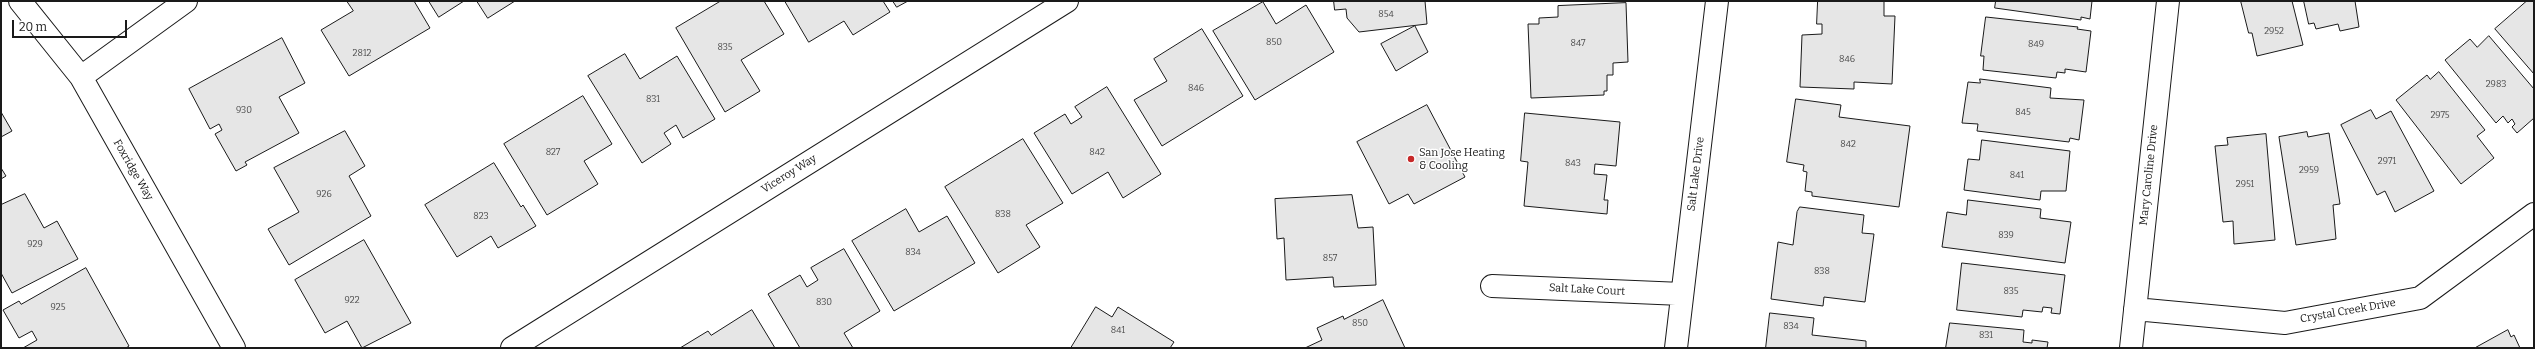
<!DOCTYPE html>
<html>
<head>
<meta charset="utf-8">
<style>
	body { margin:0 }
	#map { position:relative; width:2535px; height:349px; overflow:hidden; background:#fff; font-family:Bitter,serif }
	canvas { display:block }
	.frame { position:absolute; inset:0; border:2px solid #1a1a1a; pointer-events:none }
	.scale { position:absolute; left:12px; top:20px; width:115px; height:18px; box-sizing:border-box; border:2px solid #1a1a1a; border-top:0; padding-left:5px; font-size:12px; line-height:14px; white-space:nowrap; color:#1a1a1a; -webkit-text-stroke:3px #fff; paint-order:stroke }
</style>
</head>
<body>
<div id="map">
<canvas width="2535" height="349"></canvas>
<div class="frame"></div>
<div class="scale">20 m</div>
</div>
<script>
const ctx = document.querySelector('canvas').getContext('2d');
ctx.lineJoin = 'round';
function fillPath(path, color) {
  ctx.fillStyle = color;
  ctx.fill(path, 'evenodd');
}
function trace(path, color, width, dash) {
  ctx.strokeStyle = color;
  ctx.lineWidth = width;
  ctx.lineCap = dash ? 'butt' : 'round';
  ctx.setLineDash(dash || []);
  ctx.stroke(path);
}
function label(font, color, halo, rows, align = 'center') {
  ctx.font = font + ' Bitter,serif';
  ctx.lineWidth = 3;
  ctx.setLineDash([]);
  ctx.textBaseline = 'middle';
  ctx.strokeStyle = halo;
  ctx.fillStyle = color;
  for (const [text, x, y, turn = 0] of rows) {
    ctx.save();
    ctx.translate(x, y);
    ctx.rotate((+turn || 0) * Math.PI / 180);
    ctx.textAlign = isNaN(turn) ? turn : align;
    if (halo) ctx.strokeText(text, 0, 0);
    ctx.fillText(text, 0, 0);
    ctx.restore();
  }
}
const building = new Path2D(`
	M 347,1 L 414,1 L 430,28 L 349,76 L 321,30 L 353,11 Z
	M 429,1 L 464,1 L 439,17 Z
	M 477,1 L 515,1 L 488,18 Z
	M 721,1 L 764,1 L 784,34 L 741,60 L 760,91 L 725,112 L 676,28 Z
	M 785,1 L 883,1 L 890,12 L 853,35 L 844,21 L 809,42 Z
	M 893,1 L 908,1 L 897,7 Z
	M 1334,1 L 1425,1 L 1427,24 L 1359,32 L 1347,18 L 1346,9 L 1335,10 Z
	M 1818,1 L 1884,1 L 1884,16 L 1895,16 L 1892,84 L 1854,82 L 1854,89 L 1800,87 L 1802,35 L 1822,34 L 1822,24 L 1817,24 Z
	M 1996,1 L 2092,1 L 2090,19 L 2081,17 L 2081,20 L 1995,8 Z
	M 2241,1 L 2292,1 L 2303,45 L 2257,56 L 2252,33 L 2249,33 Z
	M 2304,1 L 2355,1 L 2359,27 L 2340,31 L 2338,24 L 2316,29 L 2314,23 L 2309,24 Z
	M 2527,1 L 2534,1 L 2534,74 L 2495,29 Z
	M 1263,2 L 1276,24 L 1306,5 L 1334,52 L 1255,100 L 1213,31 Z
	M 1626,3 L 1628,62 L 1613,63 L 1613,75 L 1607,75 L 1607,91 L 1604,91 L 1604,95 L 1531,98 L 1528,24 L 1539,24 L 1539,18 L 1558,17 L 1558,6 Z
	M 1986,17 L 2078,27 L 2077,29 L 2091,31 L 2086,72 L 2065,69 L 2065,73 L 2057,72 L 2056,78 L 1983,70 L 1984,56 L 1981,56 Z
	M 1415,26 L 1428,52 L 1396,71 L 1381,44 Z
	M 1202,29 L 1243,96 L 1162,146 L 1134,100 L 1167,81 L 1154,59 Z
	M 2489,36 L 2534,89 L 2534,118 L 2517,133 L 2512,127 L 2515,124 L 2512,119 L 2508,123 L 2503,116 L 2496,123 L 2445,60 L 2470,39 L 2477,47 Z
	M 282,38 L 305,83 L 279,97 L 299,133 L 245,162 L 247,165 L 236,171 L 215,134 L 222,130 L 219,124 L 210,129 L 189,89 Z
	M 625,54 L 640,79 L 677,56 L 715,119 L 683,138 L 676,125 L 664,133 L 671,144 L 642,163 L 588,76 Z
	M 2439,72 L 2485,130 L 2477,136 L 2494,158 L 2461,184 L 2396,100 L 2427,75 L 2430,79 Z
	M 1980,79 L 2051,88 L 2050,98 L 2084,100 L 2079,140 L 2070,138 L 2069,142 L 1977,131 L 1978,124 L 1962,123 L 1968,82 L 1980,83 Z
	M 1107,87 L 1161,174 L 1123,198 L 1108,172 L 1072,194 L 1034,133 L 1065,114 L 1071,124 L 1082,117 L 1075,107 Z
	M 583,96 L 612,144 L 584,161 L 598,184 L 547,215 L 504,144 Z
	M 1796,99 L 1841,105 L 1839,117 L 1910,126 L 1899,207 L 1812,196 L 1812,192 L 1805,191 L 1807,172 L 1803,171 L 1804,165 L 1787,162 Z
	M 1427,105 L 1465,177 L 1414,204 L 1408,194 L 1389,204 L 1357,142 Z
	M 2371,110 L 2376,119 L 2391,111 L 2434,191 L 2395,212 L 2385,191 L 2377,195 L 2341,125 Z
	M 1,112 L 12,131 L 1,137 Z
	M 1525,113 L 1620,122 L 1616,166 L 1595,164 L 1594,174 L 1607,175 L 1604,200 L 1608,200 L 1607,214 L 1524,206 L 1528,162 L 1521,161 Z
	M 345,131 L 365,166 L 349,176 L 371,216 L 289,265 L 268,229 L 299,212 L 274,168 Z
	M 2307,132 L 2308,137 L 2329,133 L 2340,204 L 2333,205 L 2336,239 L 2296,245 L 2279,137 Z
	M 2266,134 L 2275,240 L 2234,244 L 2233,221 L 2223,222 L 2215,146 L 2228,145 L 2227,138 Z
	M 1023,139 L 1063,203 L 1026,225 L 1040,247 L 998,273 L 945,187 Z
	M 1982,140 L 2070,151 L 2066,191 L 2041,191 L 2040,200 L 1964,190 L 1968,159 L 1979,160 Z
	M 494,163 L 521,207 L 523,205 L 536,226 L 498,248 L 491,236 L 457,257 L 425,205 Z
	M 1,168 L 6,176 L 1,179 Z
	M 25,194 L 44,228 L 57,221 L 78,259 L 12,293 L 1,273 L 1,205 Z
	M 1352,195 L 1358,228 L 1373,227 L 1376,285 L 1334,287 L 1333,277 L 1286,280 L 1284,238 L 1277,239 L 1275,199 Z
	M 1968,200 L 2041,209 L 2040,218 L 2071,222 L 2065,263 L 1942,247 L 1947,212 L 1966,215 Z
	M 1800,207 L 1864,215 L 1862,233 L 1874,234 L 1865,302 L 1824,297 L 1823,306 L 1771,299 L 1778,242 L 1793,245 L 1797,212 Z
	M 906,209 L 919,232 L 947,216 L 975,263 L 894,311 L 852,241 Z
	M 364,240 L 411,323 L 362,348 L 347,321 L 325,333 L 295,280 Z
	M 844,249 L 880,311 L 844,333 L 853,348 L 800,348 L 768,294 L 800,275 L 807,287 L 818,280 L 811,268 Z
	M 1962,263 L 2065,275 L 2060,314 L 2051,313 L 2052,308 L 2043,307 L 2042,312 L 2023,310 L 2022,317 L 1957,310 Z
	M 86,268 L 129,346 L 126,348 L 23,348 L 37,340 L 32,331 L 19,338 L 3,310 L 19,301 L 21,304 Z
	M 1383,300 L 1405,348 L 1305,348 L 1322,340 L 1317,328 L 1343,316 L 1344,319 Z
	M 1096,307 L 1112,317 L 1118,307 L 1174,342 L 1170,348 L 1071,348 Z
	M 752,310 L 775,348 L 680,348 L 708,331 L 711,335 Z
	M 1770,313 L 1814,318 L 1812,335 L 1866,341 L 1866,348 L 1766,348 Z
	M 1950,323 L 2024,330 L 2023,342 L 2032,343 L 2032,340 L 2048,342 L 2047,348 L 1946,348 Z
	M 2508,330 L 2511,337 L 2514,335 L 2520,348 L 2475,348 Z`);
const minor = new Path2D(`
	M 20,1 L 81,77 L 234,348
	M 81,77 L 186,1
	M 1492,286 L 1682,294
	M 2135,309 L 2285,323 L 2420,298 L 2534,214
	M 512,348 L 1067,1
	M 1676,348 L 1717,1
	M 2131,348 L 2168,1`);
const markers = [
	[1411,159,4,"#c62828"]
];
const numberNames = [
	["854",1386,14],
	["2952",2274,31],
	["850",1274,42],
	["847",1578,43],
	["849",2036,44],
	["835",725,47],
	["2812",362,53],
	["846",1847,59],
	["2983",2496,84],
	["846",1196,88],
	["831",653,99],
	["930",244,110],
	["845",2023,112],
	["2975",2440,115],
	["842",1848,144],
	["827",553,152],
	["842",1097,152],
	["2971",2387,161],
	["843",1573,163],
	["2959",2309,170],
	["841",2017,175],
	["2951",2245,184],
	["926",324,194],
	["838",1003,214],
	["823",481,216],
	["839",2006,235],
	["929",35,244],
	["834",913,252],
	["857",1330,258],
	["838",1822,271],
	["835",2011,291],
	["922",352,300],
	["830",824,302],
	["925",58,307],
	["850",1360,323],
	["834",1791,326],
	["841",1118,330],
	["831",1986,335]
];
const poiNames = [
	["San Jose Heating",1419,153],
	["& Cooling",1419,166]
];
const streetNames = [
	["Foxridge Way",133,170,60],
	["Viceroy Way",789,174,-32],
	["Salt Lake Drive",1696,174,-83],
	["Mary Caroline Drive",2149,175,-84],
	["Salt Lake Court",1587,290,3],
	["Crystal Creek Drive",2348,311,-10]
];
fillPath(building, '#e6e6e6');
trace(building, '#1a1a1a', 1);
trace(minor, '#1a1a1a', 24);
trace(minor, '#fff', 22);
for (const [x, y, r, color] of markers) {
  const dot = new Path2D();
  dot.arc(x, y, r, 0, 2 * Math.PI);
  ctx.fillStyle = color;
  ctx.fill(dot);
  trace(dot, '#fff', 1.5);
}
label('9px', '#4d4d4d', null, numberNames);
label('11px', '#1a1a1a', '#fff', poiNames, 'left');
label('11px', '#1a1a1a', '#fff', streetNames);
</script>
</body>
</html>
